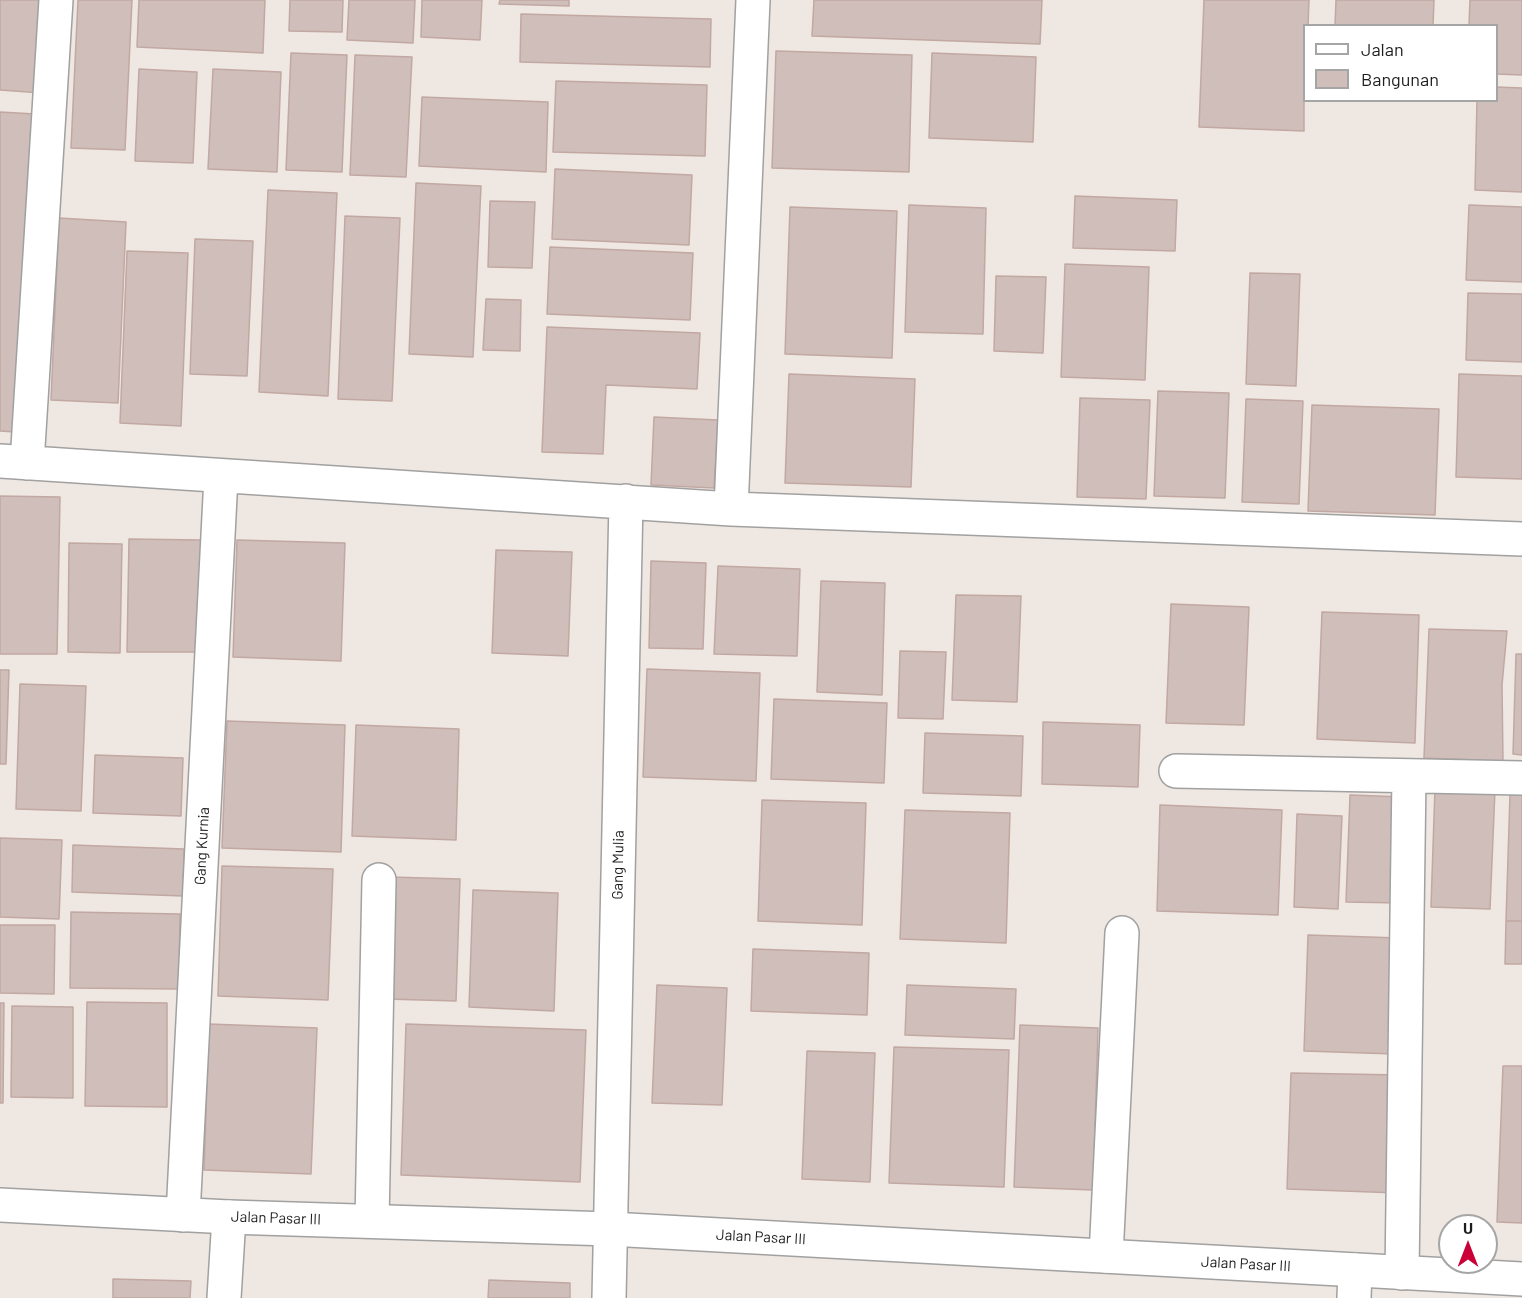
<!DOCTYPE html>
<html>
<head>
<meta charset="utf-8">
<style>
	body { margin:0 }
	#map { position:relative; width:1522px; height:1298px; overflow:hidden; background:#efe7e1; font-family:Barlow,sans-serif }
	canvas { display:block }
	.legend { position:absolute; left:1303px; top:24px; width:195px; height:78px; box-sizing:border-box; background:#fff; border:2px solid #a5a5a5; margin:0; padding:8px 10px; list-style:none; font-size:18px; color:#1d1d1d }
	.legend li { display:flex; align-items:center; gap:12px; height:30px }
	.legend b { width:30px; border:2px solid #a5a5a5 }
	.north { position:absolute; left:1438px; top:1214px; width:60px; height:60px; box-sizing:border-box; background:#fff; border:2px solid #a5a5a5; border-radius:50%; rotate:0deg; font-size:16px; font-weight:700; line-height:24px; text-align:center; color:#1d1d1d }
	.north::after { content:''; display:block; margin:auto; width:21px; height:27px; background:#ca0036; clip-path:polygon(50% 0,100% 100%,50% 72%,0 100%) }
</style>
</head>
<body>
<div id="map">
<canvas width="1522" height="1298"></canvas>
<ul class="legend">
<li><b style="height:8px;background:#fff"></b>Jalan</li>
<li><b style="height:16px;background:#cfbeba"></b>Bangunan</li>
</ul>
<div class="north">U</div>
</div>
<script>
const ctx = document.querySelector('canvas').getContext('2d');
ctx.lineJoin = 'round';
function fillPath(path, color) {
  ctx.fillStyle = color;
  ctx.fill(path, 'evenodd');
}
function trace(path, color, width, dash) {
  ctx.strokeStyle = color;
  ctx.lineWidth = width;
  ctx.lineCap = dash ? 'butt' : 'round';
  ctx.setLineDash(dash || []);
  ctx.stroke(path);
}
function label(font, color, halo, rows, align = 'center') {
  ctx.font = font + ' Barlow,sans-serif';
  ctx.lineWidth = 4.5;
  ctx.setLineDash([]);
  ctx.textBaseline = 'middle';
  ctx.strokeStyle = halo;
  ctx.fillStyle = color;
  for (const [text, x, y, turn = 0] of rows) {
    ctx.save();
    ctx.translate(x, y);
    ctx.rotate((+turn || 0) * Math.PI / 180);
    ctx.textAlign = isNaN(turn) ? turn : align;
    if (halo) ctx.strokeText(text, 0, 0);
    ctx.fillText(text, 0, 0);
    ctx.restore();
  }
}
const building = new Path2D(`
	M 0,0 L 48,0 L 42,93 L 0,90 Z
	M 78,0 L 132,0 L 125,150 L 71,148 Z
	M 139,0 L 265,0 L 263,53 L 137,47 Z
	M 290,0 L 343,0 L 342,32 L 289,31 Z
	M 349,0 L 415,0 L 413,43 L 347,40 Z
	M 422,0 L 482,0 L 480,40 L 421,37 Z
	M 500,0 L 569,0 L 569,6 L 499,4 Z
	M 814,0 L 1042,0 L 1040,44 L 812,36 Z
	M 1204,0 L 1309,0 L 1308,26 L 1304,26 L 1304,131 L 1199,127 Z
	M 1336,0 L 1434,0 L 1433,26 L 1335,26 Z
	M 1470,0 L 1522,0 L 1522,75 L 1496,74 L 1496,26 L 1469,26 Z
	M 521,14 L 711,19 L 710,67 L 520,62 Z
	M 776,51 L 912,55 L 909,172 L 772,168 Z
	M 291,53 L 347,55 L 342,172 L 286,170 Z
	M 932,53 L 1036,57 L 1033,142 L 929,138 Z
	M 355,55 L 412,57 L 406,177 L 350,175 Z
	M 139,69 L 197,72 L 193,163 L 135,161 Z
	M 213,69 L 281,72 L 277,172 L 208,169 Z
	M 556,81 L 707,85 L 705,156 L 553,152 Z
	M 1496,87 L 1522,88 L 1522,192 L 1475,190 L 1477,100 L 1496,100 Z
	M 422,97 L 548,102 L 546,172 L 419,166 Z
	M 0,112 L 35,114 L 15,432 L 0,431 Z
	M 555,169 L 692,175 L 689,245 L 552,239 Z
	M 416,183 L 481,186 L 473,357 L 409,354 Z
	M 268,190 L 337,193 L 328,396 L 259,392 Z
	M 1075,196 L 1177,200 L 1175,251 L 1073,248 Z
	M 490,201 L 535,202 L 532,268 L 488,267 Z
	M 909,205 L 986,208 L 983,334 L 905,332 Z
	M 1469,205 L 1522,207 L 1522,282 L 1466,280 Z
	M 790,207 L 897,211 L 892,358 L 785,354 Z
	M 345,216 L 400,218 L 392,401 L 338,399 Z
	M 59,218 L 126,222 L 118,403 L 51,400 Z
	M 195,239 L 253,241 L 247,376 L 190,374 Z
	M 550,247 L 693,253 L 690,320 L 547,314 Z
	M 127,251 L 188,253 L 181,426 L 120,423 Z
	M 1065,264 L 1149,267 L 1145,380 L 1061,377 Z
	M 1250,273 L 1300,274 L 1296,386 L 1246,384 Z
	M 996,276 L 1046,277 L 1043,353 L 994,351 Z
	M 1468,293 L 1522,294 L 1522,362 L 1466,360 Z
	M 486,299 L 521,300 L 520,351 L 483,350 Z
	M 547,327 L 700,333 L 697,389 L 606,385 L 603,454 L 542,452 Z
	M 789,374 L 915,379 L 911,487 L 785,483 Z
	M 1459,374 L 1522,376 L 1522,479 L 1456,477 Z
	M 1158,391 L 1229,393 L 1225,498 L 1154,496 Z
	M 1080,398 L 1150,400 L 1146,499 L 1077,497 Z
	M 1246,399 L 1303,401 L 1299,504 L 1242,502 Z
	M 1312,405 L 1439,409 L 1435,515 L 1308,511 Z
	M 654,417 L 718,420 L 714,488 L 651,485 Z
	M 0,496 L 60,497 L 57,654 L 0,654 Z
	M 129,539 L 201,540 L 199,652 L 127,652 Z
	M 237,540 L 345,543 L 341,661 L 233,657 Z
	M 69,543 L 122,544 L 120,653 L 68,652 Z
	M 496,550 L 572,552 L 568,656 L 492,653 Z
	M 651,561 L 706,563 L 703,649 L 649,648 Z
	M 718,566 L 800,569 L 797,656 L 714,654 Z
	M 821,581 L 885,583 L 882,695 L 817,692 Z
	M 956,595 L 1021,596 L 1017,702 L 952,700 Z
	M 1171,604 L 1249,607 L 1244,725 L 1166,723 Z
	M 1322,612 L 1419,615 L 1415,743 L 1317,739 Z
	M 1429,629 L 1507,631 L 1502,685 L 1503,761 L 1424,758 Z
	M 900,651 L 946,652 L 943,719 L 898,718 Z
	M 1516,654 L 1522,654 L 1522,755 L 1513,754 Z
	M 647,669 L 760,673 L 756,781 L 643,777 Z
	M 0,670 L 9,670 L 6,764 L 0,764 Z
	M 20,684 L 86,686 L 81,811 L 16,809 Z
	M 774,699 L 887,703 L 884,783 L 771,779 Z
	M 227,721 L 345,725 L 341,852 L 222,848 Z
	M 1043,722 L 1140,725 L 1138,787 L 1042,784 Z
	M 356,725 L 459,729 L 456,840 L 352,836 Z
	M 925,733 L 1023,736 L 1021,796 L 923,793 Z
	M 95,755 L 183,758 L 181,816 L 93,813 Z
	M 1435,787 L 1495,790 L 1490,909 L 1431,907 Z
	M 1510,794 L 1522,794 L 1522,921 L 1506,921 Z
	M 1350,795 L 1405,797 L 1401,903 L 1346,902 Z
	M 762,800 L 866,803 L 862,925 L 758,921 Z
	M 1160,805 L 1282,810 L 1278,915 L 1157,911 Z
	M 905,810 L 1010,813 L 1006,943 L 900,939 Z
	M 1297,814 L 1342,816 L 1338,909 L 1294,907 Z
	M 0,838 L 62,840 L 59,919 L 0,917 Z
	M 73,845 L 184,849 L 183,896 L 72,892 Z
	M 222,866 L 333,869 L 328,1000 L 218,996 Z
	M 390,877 L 460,879 L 456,1001 L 386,999 Z
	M 473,890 L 558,893 L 554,1011 L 469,1007 Z
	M 71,912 L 180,914 L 179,989 L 70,988 Z
	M 1506,921 L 1522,921 L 1522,964 L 1505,964 Z
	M 0,925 L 55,925 L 54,994 L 0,993 Z
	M 1308,935 L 1399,938 L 1395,1054 L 1304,1051 Z
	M 753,949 L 869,953 L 867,1015 L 751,1011 Z
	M 657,985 L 727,988 L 722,1105 L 652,1103 Z
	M 907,985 L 1016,989 L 1014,1039 L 905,1035 Z
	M 87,1002 L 167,1003 L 167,1107 L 85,1106 Z
	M 0,1003 L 4,1003 L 3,1103 L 0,1103 Z
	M 12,1006 L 73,1007 L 73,1098 L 11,1097 Z
	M 209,1024 L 317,1028 L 311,1174 L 204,1170 Z
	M 406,1024 L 586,1030 L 580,1182 L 401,1175 Z
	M 1020,1025 L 1098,1028 L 1093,1190 L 1014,1187 Z
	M 894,1047 L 1009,1050 L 1004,1187 L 889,1183 Z
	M 807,1051 L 875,1053 L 870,1182 L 802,1179 Z
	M 1503,1066 L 1522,1066 L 1522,1223 L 1497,1222 Z
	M 1291,1073 L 1399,1075 L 1399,1193 L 1287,1189 Z
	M 113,1279 L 191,1281 L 190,1298 L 113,1298 Z
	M 489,1280 L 570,1283 L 570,1298 L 488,1298 Z`);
const minor = new Path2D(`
	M 0,461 L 731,509 L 1522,539
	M 27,463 L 56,0
	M 731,509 L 753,0
	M 1176,771 L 1522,778
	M 183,1215 L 221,477
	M 372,1221 L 379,880
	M 1106,1256 L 1122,933
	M 1402,1273 L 1409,776
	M 224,1298 L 229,1217
	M 609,1298 L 626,501
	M 1354,1298 L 1355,1270`);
const tertiary = new Path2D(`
	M 0,1205 L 229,1217 L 610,1229 L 1522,1279`);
const streetNames = [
	["Gang Kurnia",202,846,-87],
	["Gang Mulia",618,865,-89],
	["Jalan Pasar III",276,1218,2],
	["Jalan Pasar III",761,1237,3],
	["Jalan Pasar III",1246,1264,3]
];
fillPath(building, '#cfbeba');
trace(building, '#c2a8a2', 1.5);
trace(minor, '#a1a1a1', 36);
trace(tertiary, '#a1a1a1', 36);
trace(minor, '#fff', 33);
trace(tertiary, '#fff', 33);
label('15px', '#1d1d1d', '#fff', streetNames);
</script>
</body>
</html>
